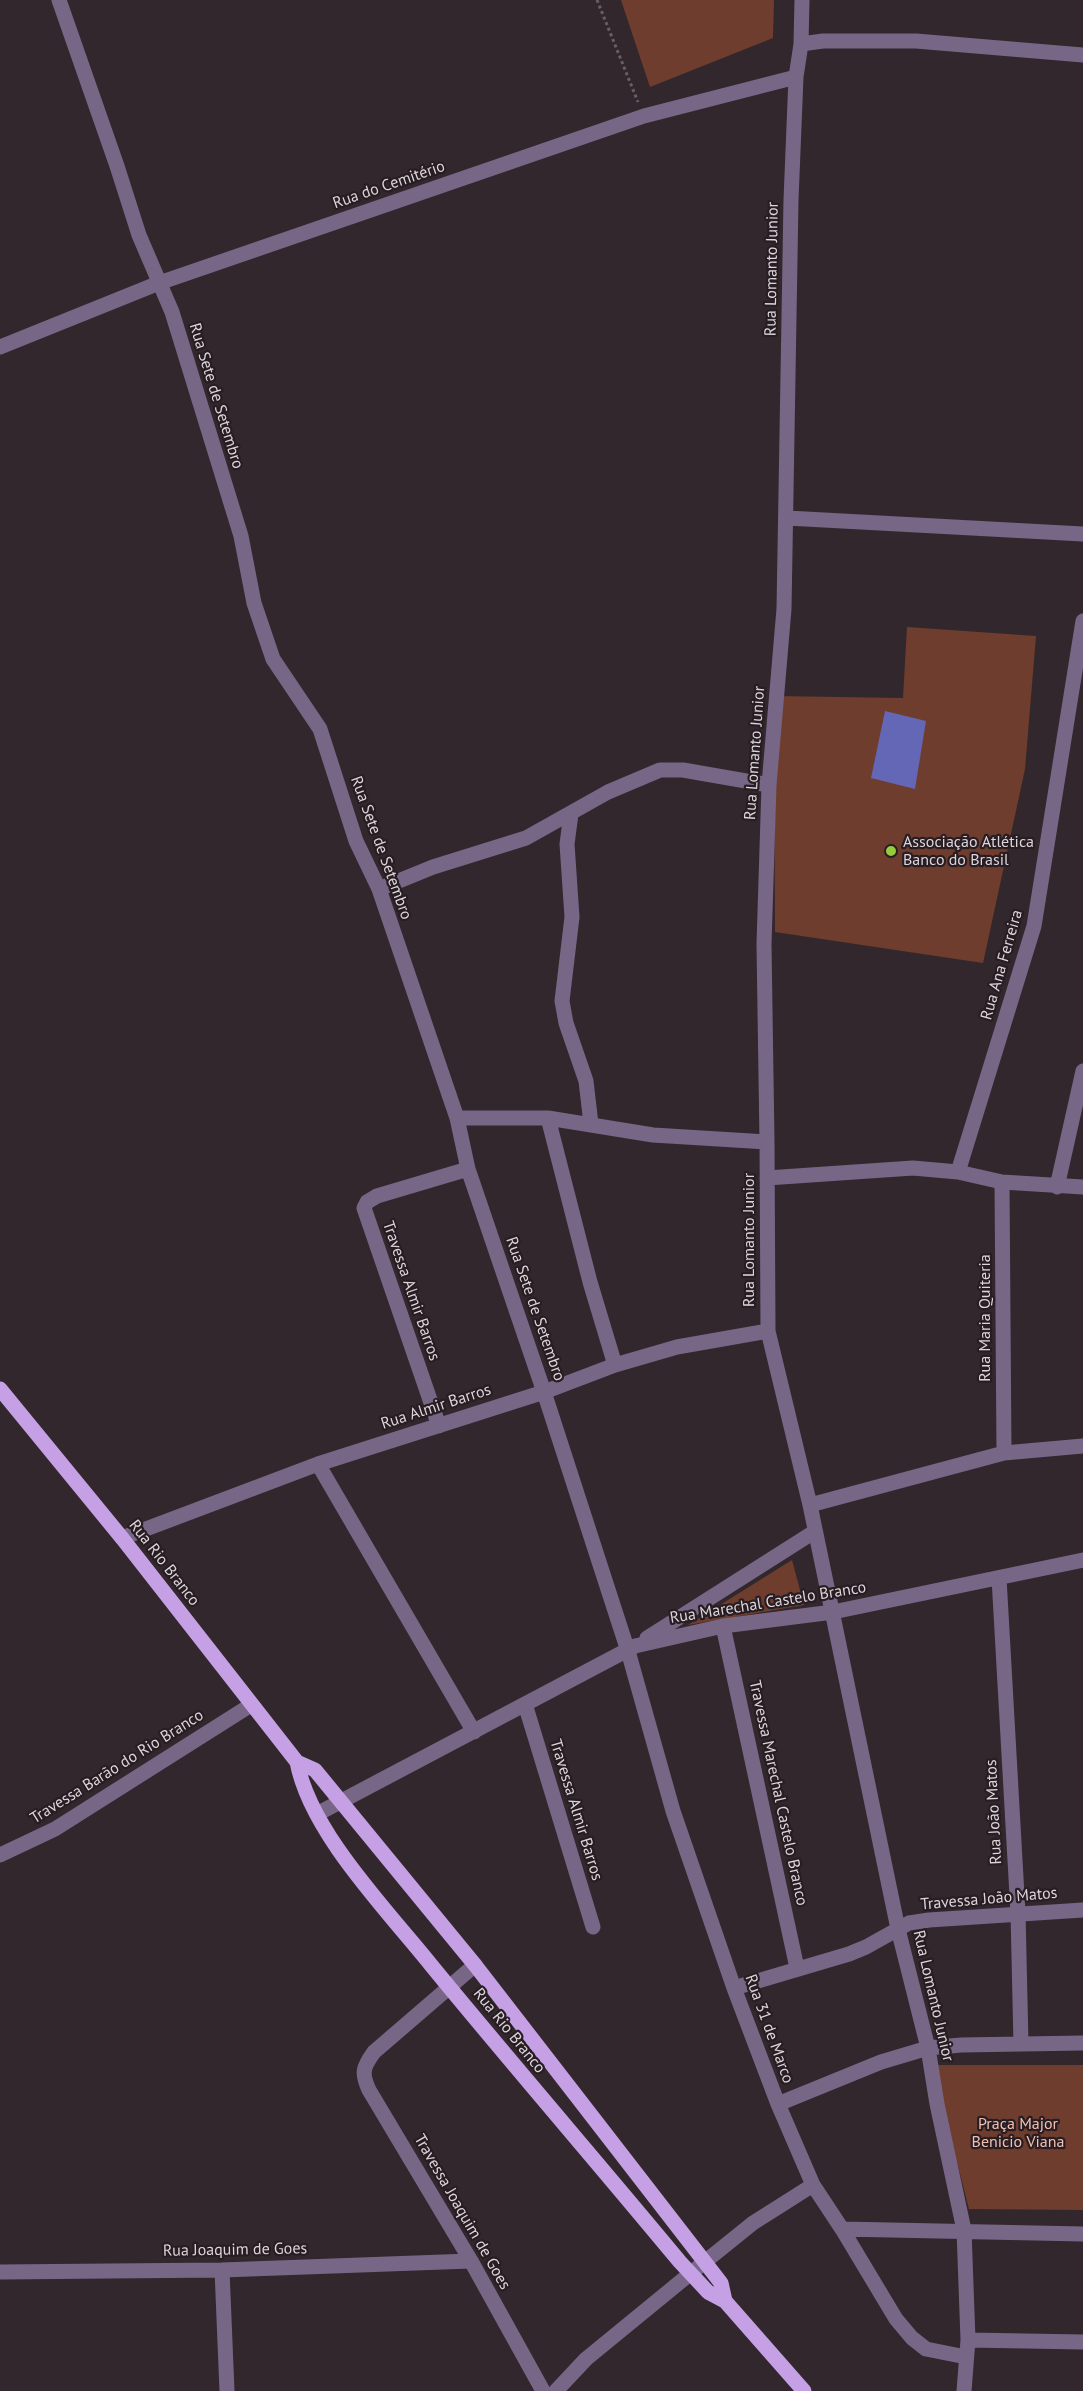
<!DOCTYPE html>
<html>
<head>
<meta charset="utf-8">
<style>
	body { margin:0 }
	canvas { display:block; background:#31272d }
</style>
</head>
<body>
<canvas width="1083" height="2391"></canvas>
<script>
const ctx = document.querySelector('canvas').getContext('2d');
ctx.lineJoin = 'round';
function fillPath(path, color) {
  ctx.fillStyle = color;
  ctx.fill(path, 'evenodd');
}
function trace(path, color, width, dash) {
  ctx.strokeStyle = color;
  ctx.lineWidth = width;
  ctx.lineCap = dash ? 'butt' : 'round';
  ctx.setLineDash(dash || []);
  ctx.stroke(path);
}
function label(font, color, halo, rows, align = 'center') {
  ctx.font = font + ' "PT Sans",sans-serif';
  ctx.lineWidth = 4.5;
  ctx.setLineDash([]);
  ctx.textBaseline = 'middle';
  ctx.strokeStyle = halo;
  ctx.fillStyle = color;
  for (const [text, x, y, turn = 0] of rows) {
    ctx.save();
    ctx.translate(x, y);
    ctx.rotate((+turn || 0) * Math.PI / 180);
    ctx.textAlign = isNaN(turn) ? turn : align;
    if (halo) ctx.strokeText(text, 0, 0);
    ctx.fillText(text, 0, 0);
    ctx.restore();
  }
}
const green = new Path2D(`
	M 621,0 L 774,0 L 773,38 L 650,87 Z
	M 907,627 L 1036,636 L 1025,769 L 983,963 L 775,932 L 774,696 L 903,698 Z
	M 792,1560 L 804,1605 L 688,1625 Z
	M 932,2065 L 1083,2065 L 1083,2210 L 969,2209 Z`);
const water = new Path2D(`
	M 885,711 L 926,721 L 915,789 L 871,778 Z`);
const path = new Path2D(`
	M 597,0 L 638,102`);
const minor = new Path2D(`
	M 59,0 L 117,166 L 139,235 L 172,312 L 241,536 L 254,603 L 273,659 L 320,729 L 356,841 L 379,889 L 457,1118 L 468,1169 L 544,1392 L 628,1651 L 673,1811 L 734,1988 L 778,2104 L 813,2185 L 842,2229 L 896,2319 L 912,2338 L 926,2349 L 966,2357
	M 802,0 L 801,44 L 796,77 L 791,200 L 784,609 L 769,785 L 764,944 L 767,1142 L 768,1331 L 810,1505 L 898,1929 L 928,2048 L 937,2104 L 964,2230 L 968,2340 L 964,2391
	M 801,44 L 823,41 L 916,41 L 1083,55
	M 0,347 L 159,283 L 644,116 L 796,77
	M 787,518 L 1083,534
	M 571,814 L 567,844 L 572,917 L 562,1001 L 566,1023 L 586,1081 L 591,1124
	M 379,889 L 433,867 L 526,838 L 608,792 L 660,770 L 683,770 L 769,785
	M 457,1118 L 548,1118 L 653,1135 L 767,1142
	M 548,1118 L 590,1282 L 615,1365
	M 958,1172 L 1034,926 L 1083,621
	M 767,1178 L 913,1168 L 958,1172 L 1002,1182 L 1083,1187
	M 1002,1182 L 1004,1453
	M 1057,1187 L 1083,1071
	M 439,1426 L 364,1208 L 367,1202 L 377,1196 L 468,1169
	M 318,1464 L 474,1732
	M 810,1505 L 1004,1453 L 1083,1446
	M 122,1538 L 318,1464 L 544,1392 L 615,1365 L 677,1347 L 768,1331
	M 999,1578 L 1018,1913 L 1021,2044
	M 723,1626 L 797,1968
	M 647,1638 L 814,1532
	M 525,1704 L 593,1927
	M 317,1814 L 635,1646 L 723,1626 L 833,1612 L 1083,1560
	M 0,1855 L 55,1829 L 251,1705
	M 475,1965 L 374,2052 C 363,2067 361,2073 369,2090 L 471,2261 L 543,2391
	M 734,1988 L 849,1954 L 866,1947 L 909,1923 L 929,1920 L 1083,1910
	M 778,2104 L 881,2062 L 928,2048 L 961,2045 L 1083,2043
	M 842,2229 L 1083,2234
	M 222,2270 L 227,2391
	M 0,2272 L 222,2270 L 471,2261
	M 968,2340 L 1083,2342
	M 556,2391 L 586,2359 L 691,2273 L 753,2223 L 813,2185`);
const major = new Path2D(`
	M 0,1389 L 122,1538 L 297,1762 L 315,1770 L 475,1965 L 721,2283 L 725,2301
	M 297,1762 C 310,1832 387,1910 431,1965 C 513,2065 598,2163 680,2262 L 708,2292 L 725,2301 L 804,2391`);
const markers = [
	[891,851,6,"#94cc3c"]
];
const streetNames = [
	["Rua do Cemitério",389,185,-19],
	["Rua Lomanto Junior",772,269,-89],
	["Rua Sete de Setembro",216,396,73],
	["Rua Lomanto Junior",755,753,-86],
	["Rua Sete de Setembro",381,848,70],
	["Rua Ana Ferreira",1002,965,-74],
	["Rua Lomanto Junior",749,1240,-90],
	["Travessa Almir Barros",411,1291,71],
	["Rua Sete de Setembro",535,1309,71],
	["Rua Maria Quiteria",985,1318,-90],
	["Rua Almir Barros",436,1407,-18],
	["Rua Rio Branco",164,1563,52],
	["Rua Marechal Castelo Branco",768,1603,-9],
	["Travessa Barão do Rio Branco",117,1767,-32],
	["Travessa Marechal Castelo Branco",778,1793,78],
	["Travessa Almir Barros",576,1810,73],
	["Rua João Matos",994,1812,-93],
	["Travessa João Matos",989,1899,-5],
	["Rua Lomanto Junior",933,1996,77],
	["Rua 31 de Marco",769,2029,70],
	["Rua Rio Branco",509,2031,51],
	["Travessa Joaquim de Goes",462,2212,60],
	["Rua Joaquim de Goes",235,2250,-1]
];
const poiNames = [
	["Associação Atlética",903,842],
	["Banco do Brasil",903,860]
];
const parkNames = [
	["Praça Major",1018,2124],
	["Benicio Viana",1018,2142]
];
fillPath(green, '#6f3d2d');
fillPath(water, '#6367b5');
trace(path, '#685f64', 3, [3, 3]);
trace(minor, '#786687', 15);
trace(major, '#c6a0e4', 15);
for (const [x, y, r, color] of markers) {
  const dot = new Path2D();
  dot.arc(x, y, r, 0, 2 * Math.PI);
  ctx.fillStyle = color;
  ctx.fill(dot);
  trace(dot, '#271d23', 2);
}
label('16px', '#dcd5d9', '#271d23', streetNames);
label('16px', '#dcd5d9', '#271d23', poiNames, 'left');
label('16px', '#f1c0b0', '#271d23', parkNames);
</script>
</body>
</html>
